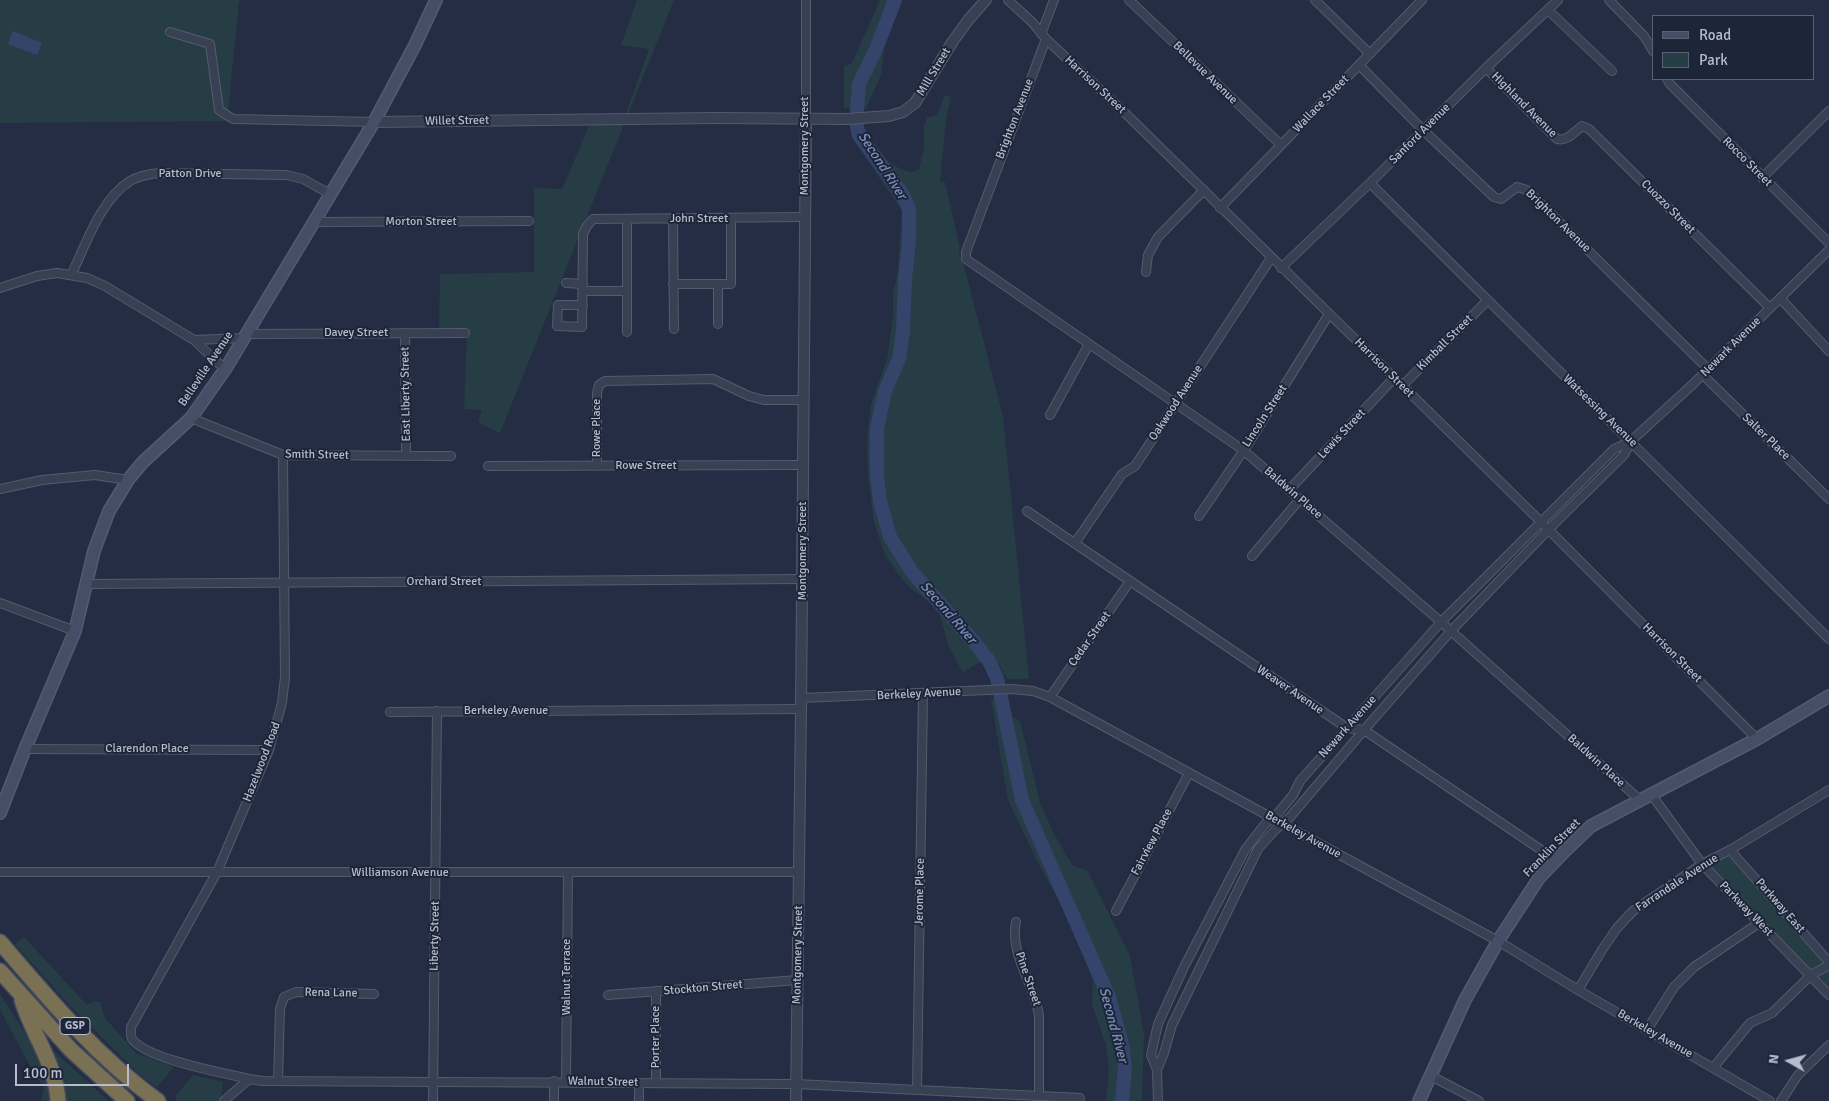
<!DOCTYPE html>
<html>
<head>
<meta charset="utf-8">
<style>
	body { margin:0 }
	#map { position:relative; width:1829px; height:1101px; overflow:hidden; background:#242d44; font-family:Signika,sans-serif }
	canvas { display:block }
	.legend { position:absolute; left:1652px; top:15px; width:162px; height:65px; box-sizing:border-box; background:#1d2539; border:1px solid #5a6174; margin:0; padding:6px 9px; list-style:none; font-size:15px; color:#b6bccd }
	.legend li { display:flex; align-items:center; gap:10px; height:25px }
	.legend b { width:25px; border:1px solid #5a6174 }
	.north { position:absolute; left:1764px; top:1036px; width:50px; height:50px; -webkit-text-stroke:4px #1d2539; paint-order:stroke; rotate:277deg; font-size:14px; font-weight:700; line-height:20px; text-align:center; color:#b6bccd }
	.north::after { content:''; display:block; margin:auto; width:18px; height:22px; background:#b6bccd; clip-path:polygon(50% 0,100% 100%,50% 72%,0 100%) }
	.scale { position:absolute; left:15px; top:1064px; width:114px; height:22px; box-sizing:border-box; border:2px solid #b6bccd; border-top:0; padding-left:6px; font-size:15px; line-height:18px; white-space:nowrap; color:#b6bccd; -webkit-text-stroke:4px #1d2539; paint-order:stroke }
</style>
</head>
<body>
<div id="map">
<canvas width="1829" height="1101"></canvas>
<ul class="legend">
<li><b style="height:6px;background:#464e67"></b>Road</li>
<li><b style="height:14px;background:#263d45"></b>Park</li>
</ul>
<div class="north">N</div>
<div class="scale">100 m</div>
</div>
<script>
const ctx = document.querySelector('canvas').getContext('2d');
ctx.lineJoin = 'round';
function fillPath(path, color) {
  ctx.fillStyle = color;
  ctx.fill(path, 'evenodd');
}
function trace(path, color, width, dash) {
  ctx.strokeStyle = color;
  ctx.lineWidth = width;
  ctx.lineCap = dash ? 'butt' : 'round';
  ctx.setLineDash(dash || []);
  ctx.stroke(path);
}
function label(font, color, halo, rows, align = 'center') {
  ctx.font = font + ' Signika,sans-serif';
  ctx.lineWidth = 4;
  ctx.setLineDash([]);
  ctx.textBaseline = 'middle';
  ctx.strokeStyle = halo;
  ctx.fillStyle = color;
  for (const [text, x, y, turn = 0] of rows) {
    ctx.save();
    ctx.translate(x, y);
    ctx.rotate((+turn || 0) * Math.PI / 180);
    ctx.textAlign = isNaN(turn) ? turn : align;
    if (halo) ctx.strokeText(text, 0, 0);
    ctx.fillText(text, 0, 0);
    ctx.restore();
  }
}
const green = new Path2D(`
	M 0,0 L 241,0 L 239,2 L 227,121 L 0,123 Z
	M 637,0 L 674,0 L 500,433 L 478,422 L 482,410 L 464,409 L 467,328 L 439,328 L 440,274 L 534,272 L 534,188 L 562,189 L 592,119 L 626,113 L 649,49 L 621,45 Z
	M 880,0 L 901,0 L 884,47 L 881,75 L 866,109 L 844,108 L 844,67 L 852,63 Z
	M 945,95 L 951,97 L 946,120 L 940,182 L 945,182 L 960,248 L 959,254 L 964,266 L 1003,416 L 1029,679 L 1007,679 L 997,661 L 978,663 L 963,673 L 949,647 L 939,612 L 931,603 L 910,588 L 899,575 L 885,555 L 874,522 L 868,477 L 867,440 L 871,404 L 887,359 L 893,316 L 893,293 L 898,271 L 902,211 L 851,136 L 853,128 L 864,127 C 876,145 882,162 904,170 C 910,172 913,173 919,169 L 924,148 L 924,125 L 927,118 L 937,115 Z
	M 1008,698 L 1012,717 L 1020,721 L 1040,802 L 1053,832 L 1073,866 L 1087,870 L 1130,956 L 1144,1034 L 1142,1101 L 1106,1101 L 1109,1071 L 1106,1045 L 1092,1004 L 1093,980 L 1066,914 L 1036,859 L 1008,800 L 991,699 Z
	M 1731,856 L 1829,966 L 1829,991 L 1709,865 Z
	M 24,937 L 87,1005 L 94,1001 L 100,1002 L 105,1018 L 136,1053 L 174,1067 L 157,1087 L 141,1076 L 70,1006 L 15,944 Z
	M 0,994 L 24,1031 L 45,1069 L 53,1101 L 41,1101 L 44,1088 L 25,1057 L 0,1009 Z
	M 48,1052 L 55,1052 L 109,1101 L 60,1101 Z
	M 193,1075 L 223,1082 L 221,1100 L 222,1101 L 177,1101 L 175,1097 Z`);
const water = new Path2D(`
	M 13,31 L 42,43 L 37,55 L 8,44 Z`);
const river = new Path2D(`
	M 857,110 L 859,84 L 876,49 L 895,0
	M 857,127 L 859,135 L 903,195 L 909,209 L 909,241 L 905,280 L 903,331 L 899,359 L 885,391 L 877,428 L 877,476 L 880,501 L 890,537 L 912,572 L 975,643 L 989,661 L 997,678 L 1022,800 L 1109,997 L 1122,1044 L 1125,1068 L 1122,1101`);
const minor = new Path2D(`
	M 1008,0 L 1032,22 L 1046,39 L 1123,111 L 1535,516 L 1757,739
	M 1129,0 L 1281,145
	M 1315,0 L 1370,54
	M 1609,0 L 1644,36 L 1653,51
	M 1548,10 L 1612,71
	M 170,32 L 210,44 L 219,110 L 233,119 L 374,122
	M 1041,34 L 1054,0
	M 1046,39 L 966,252 L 966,259 L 1243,450 L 1441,622 L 1641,801
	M 1359,65 L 1424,131 L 1494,197 L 1501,199 L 1517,187 L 1527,190 L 1708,369
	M 1486,68 L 1557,139 C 1567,142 1574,132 1582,126 L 1589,129 L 1770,308
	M 1667,79 L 1670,84 L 1829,243
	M 806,119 L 806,0
	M 1762,178 L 1829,111
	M 1370,183 L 1829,639
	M 1220,208 L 1422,0
	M 673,219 L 674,329
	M 313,222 L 529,221
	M 1281,268 L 1370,183 L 1486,68 L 1558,0
	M 1146,272 L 1148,255 L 1158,237 L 1204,190
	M 71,275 C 86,245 100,200 130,181 C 139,176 149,174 159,173 L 287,175 L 303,179 L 330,194
	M 566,283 L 583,284
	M 673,284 L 731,284 L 731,219
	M 0,288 L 37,276 L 57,273 L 87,278 L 105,286 L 194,340 L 218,363 L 226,368
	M 583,291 L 627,291 L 627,219
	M 627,291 L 627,332
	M 1780,298 L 1829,351
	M 583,305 L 558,305 L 557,326 L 582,327 L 583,234 L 587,226 L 593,219 L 805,217
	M 718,324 L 718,284
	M 405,333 L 406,455
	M 246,334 L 465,333
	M 194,340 L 244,338
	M 1703,375 L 1829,499
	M 1402,386 L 1488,300
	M 1050,415 L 1089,344
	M 191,418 L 283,455 L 451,456
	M 283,455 L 285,677 L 282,703 L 269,750 L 217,872 L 131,1027 C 131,1032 130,1035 132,1039 C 146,1059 224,1073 249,1079 L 263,1081 L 796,1084 L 1080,1098
	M 488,466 L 803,465
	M 597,466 L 597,393 L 599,385 L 605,381 L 713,379 L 749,396 L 764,400 L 804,400
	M 0,489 L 42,480 L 95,475 L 128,480
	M 1289,490 L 1394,378
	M 1027,511 L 1347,728 L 1364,730 L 1556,860
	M 1199,516 L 1248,444 L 1329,314
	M 1075,543 L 1122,474 L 1135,466 L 1271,258
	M 1252,556 L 1300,499
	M 86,584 L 802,579
	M 0,603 L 75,631
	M 1050,697 L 1130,581
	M 802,698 L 1011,689 L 1033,691 L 1050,697 L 1498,941 L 1578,990 L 1770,1101
	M 390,712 L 801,709
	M 25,749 L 269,750
	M 1651,794 L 1702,864 L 1829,995
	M 1730,850 L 1829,962
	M 0,872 L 799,872
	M 1116,911 L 1189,773
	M 1016,922 C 1009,954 1035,985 1039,1016 L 1039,1096
	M 1578,990 L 1602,950 L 1617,928 L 1633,911 L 1702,864 L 1730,850 L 1829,790
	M 656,991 L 656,1082
	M 608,995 L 797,980
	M 1647,1030 L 1674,987 L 1694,967 L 1759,923
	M 1713,1068 L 1750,1023 L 1772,1013 L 1811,975 L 1829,965
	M 1157,1070 L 1164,1053 L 1172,1025 L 1258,849 L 1275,830 L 1290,817 L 1364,730 L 1451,631 L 1549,529 L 1624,455 L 1631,441
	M 1431,1076 L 1479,1101
	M 278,1081 L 280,1009 L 284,997 L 296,992 L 374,994
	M 566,1081 L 568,872
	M 917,1090 L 923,694
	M 224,1101 L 249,1079
	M 433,1101 L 437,711
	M 554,1101 L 554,1081
	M 639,1101 L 639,1083
	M 1158,1101 L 1157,1070 L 1151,1055 L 1158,1024 L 1184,967 L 1245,850 L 1265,824 L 1279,812 L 1293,795 L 1300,781 L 1441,622 L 1614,449 L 1631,441 L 1692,385 L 1829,250
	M 1781,1101 L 1798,1075 L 1829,1045`);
const tertiary = new Path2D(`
	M 374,122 L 716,118 L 847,119 L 889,116 L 903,112 L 915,103 L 953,41 L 969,19 L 986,0
	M 796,1101 L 801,709 L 806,119`);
const secondary = new Path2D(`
	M 0,813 L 25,749 L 75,631 L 94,551 L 109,511 L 128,480 L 143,462 L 191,418 L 226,368 L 374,122 L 415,45 L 436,0
	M 1419,1101 L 1465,1000 L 1498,941 L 1539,878 L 1566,850 L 1591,826 L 1757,739 L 1829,696`);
const motorway = new Path2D(`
	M 0,942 C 49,999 97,1057 158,1101
	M 0,971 L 71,1050 L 127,1101
	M 22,1000 C 32,1034 56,1064 58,1101`);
const shields = [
	[75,1026,30]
];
const shieldNames = [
	["GSP",75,1026]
];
const streetNames = [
	["Mill Street",934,72,-59],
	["Bellevue Avenue",1205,73,44],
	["Harrison Street",1095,85,43],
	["Wallace Street",1321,104,-46],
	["Highland Avenue",1524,105,45],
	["Brighton Avenue",1015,119,-69],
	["Willet Street",457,121,-1],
	["Sanford Avenue",1420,134,-45],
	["Montgomery Street",805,146,-90],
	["Rocco Street",1747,162,45],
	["Patton Drive",190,174],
	["Cuozzo Street",1668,207,45],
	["John Street",699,219],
	["Brighton Avenue",1558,221,44],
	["Morton Street",421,222],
	["Davey Street",356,333],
	["Kimball Street",1445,343,-45],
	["Newark Avenue",1731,347,-45],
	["Harrison Street",1384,368,45],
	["Belleville Avenue",206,369,-56],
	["East Liberty Street",406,394,-91],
	["Oakwood Avenue",1176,403,-57],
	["Watsessing Avenue",1600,411,44],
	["Lincoln Street",1265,416,-57],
	["Rowe Place",597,428,-90],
	["Lewis Street",1342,434,-47],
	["Salter Place",1766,437,44],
	["Smith Street",317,455,1],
	["Rowe Street",646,466],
	["Baldwin Place",1293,493,41],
	["Montgomery Street",803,551,-90],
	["Orchard Street",444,582],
	["Cedar Street",1090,639,-55],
	["Harrison Street",1672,653,45],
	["Weaver Avenue",1290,690,34],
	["Berkeley Avenue",919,694,-3],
	["Berkeley Avenue",506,711],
	["Newark Avenue",1348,727,-48],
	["Clarendon Place",147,749],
	["Baldwin Place",1596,761,42],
	["Hazelwood Road",262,762,-69],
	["Berkeley Avenue",1303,835,29],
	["Fairview Place",1152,842,-62],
	["Franklin Street",1552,848,-46],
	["Williamson Avenue",400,873],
	["Farrandale Avenue",1677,883,-33],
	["Jerome Place",920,892,-89],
	["Parkway East",1780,906,49],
	["Parkway West",1746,909,46],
	["Liberty Street",435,936,-89],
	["Montgomery Street",798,955,-89],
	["Walnut Terrace",567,977,-90],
	["Pine Street",1028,979,71],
	["Stockton Street",703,988,-5],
	["Rena Lane",331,993,1],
	["Berkeley Avenue",1655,1034,30],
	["Porter Place",656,1037,-90],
	["Walnut Street",603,1082,1]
];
const waterNames = [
	["Second River",882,166,57],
	["Second River",948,613,49],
	["Second River",1113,1025,75]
];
fillPath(green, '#263d45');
fillPath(water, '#34446b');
trace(river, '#34446b', 14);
trace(minor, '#545b6e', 10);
trace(tertiary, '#545b6e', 12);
trace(secondary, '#545b6e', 14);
trace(motorway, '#40485b', 18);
trace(minor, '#384054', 8);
trace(tertiary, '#384054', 10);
trace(secondary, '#464e67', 11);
trace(motorway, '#7a7155', 15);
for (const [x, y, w] of shields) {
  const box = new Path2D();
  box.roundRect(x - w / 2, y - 8.5, w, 17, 4);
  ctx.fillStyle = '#1d2539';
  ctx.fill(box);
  trace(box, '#b6bccd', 1);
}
label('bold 11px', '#b6bccd', null, shieldNames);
label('12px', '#b6bccd', '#1d2539', streetNames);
label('italic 14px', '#7b8db8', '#1d2539', waterNames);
</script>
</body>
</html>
